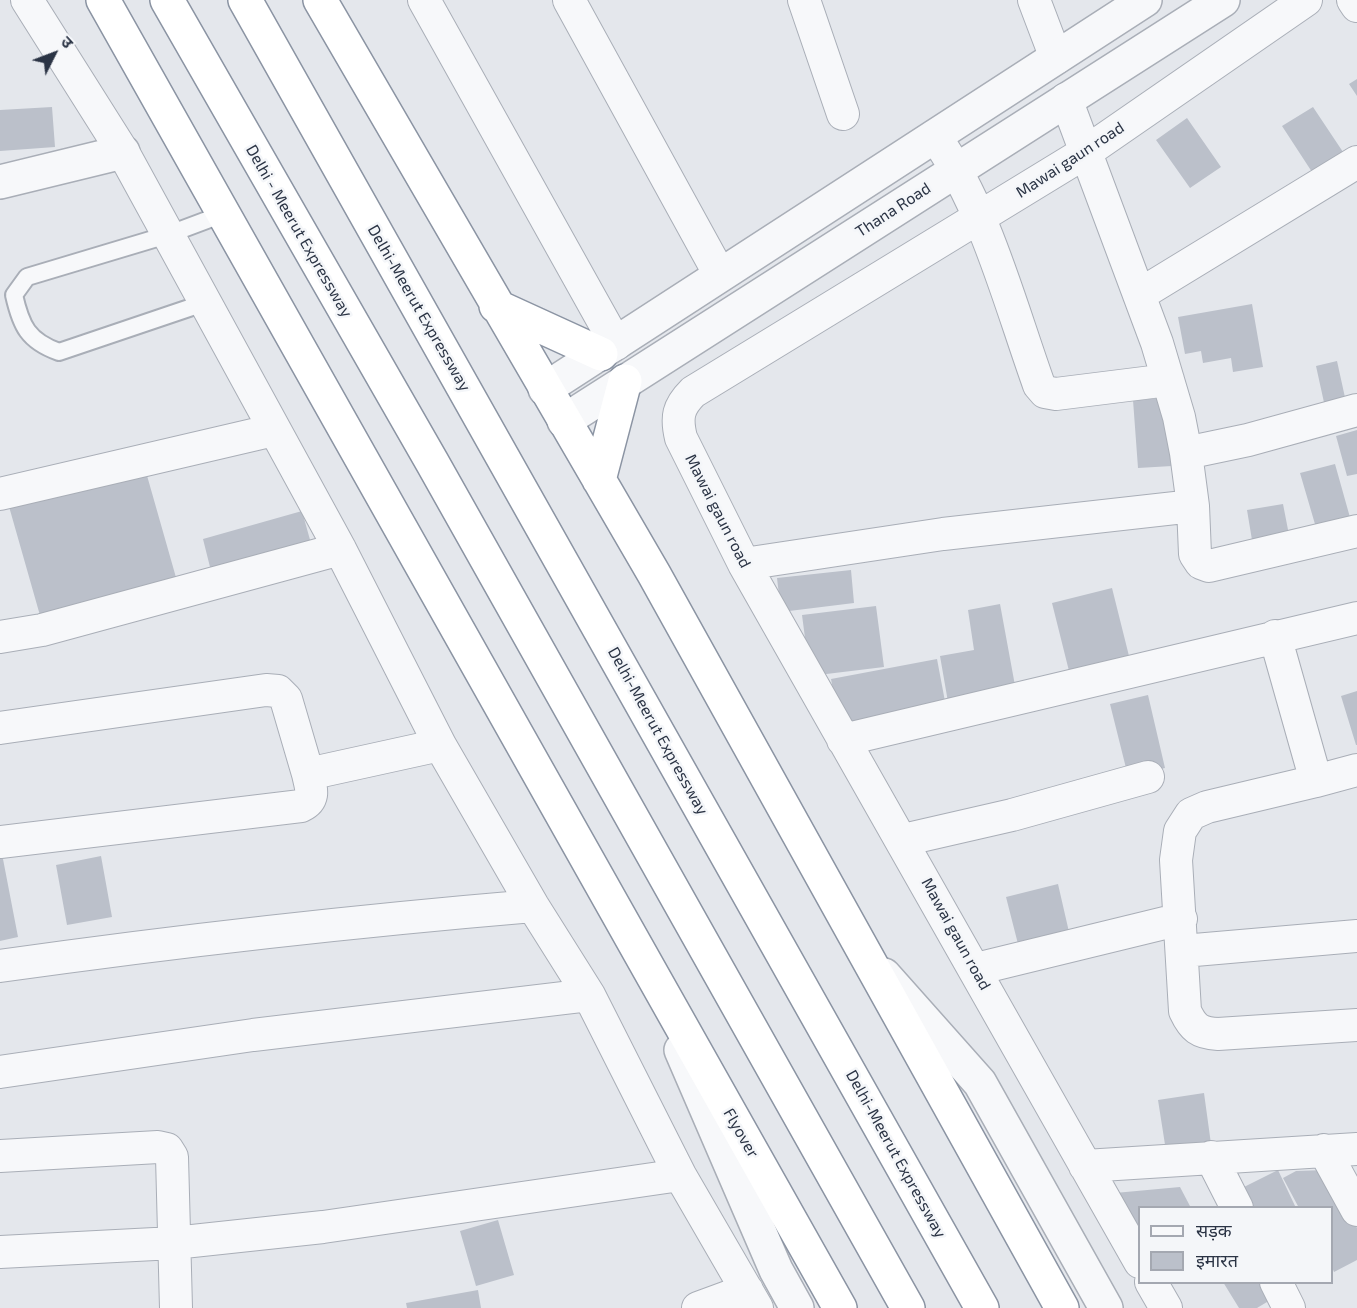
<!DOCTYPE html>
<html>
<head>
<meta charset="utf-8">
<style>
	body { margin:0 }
	#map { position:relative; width:1357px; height:1308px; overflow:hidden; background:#e4e7ec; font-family:"Exo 2","Noto Sans Devanagari",sans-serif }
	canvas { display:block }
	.legend { position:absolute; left:1138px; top:1206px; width:195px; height:78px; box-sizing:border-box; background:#f4f6f9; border:2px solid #a4a8b1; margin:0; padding:8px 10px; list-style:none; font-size:18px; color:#2b3445 }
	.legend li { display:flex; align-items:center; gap:12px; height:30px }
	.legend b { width:30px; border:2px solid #a4a8b1 }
	.north { position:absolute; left:24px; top:24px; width:60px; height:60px; -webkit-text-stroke:4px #f4f6f9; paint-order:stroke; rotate:48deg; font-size:16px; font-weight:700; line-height:24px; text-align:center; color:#2b3445 }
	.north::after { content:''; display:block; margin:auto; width:21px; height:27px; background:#2b3445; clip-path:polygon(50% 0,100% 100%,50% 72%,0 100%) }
</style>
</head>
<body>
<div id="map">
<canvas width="1357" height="1308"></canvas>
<ul class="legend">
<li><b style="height:8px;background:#f7f8fa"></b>सड़क</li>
<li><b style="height:16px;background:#bbc0ca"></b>इमारत</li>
</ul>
<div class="north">उ</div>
</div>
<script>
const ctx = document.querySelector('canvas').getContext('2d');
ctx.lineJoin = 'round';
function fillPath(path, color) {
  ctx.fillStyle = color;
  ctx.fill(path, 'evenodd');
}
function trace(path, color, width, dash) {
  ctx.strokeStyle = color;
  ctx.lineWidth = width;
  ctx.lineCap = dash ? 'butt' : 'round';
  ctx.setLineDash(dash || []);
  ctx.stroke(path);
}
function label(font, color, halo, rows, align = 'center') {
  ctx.font = font + ' "Exo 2",sans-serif';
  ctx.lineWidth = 5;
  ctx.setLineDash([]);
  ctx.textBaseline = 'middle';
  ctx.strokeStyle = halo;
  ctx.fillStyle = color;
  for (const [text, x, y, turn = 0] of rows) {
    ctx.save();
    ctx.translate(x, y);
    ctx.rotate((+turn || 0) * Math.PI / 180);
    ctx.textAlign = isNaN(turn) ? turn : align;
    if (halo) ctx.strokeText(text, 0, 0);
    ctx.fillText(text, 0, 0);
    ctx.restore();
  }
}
const building = new Path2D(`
	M 1357,79 L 1357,96 L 1349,84 Z
	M 52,107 L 55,147 L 0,151 L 0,110 Z
	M 1313,107 L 1343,152 L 1312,172 L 1282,126 Z
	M 1187,118 L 1221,167 L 1190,188 L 1156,140 Z
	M 1252,304 L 1263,367 L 1233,372 L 1231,358 L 1203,363 L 1201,351 L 1185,354 L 1178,317 Z
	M 1337,361 L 1346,402 L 1325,407 L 1316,366 Z
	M 1167,398 L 1172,466 L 1138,468 L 1133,400 Z
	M 1357,430 L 1357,474 L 1347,476 L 1336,436 Z
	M 1335,464 L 1351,521 L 1317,531 L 1300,473 Z
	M 144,465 L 179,588 L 43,626 L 8,503 Z
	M 1283,504 L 1290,540 L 1253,546 L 1247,510 Z
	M 302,511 L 312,547 L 212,575 L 203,539 Z
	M 851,570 L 854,603 L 781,612 L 777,578 Z
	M 1112,588 L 1130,660 L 1070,675 L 1052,603 Z
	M 1000,604 L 1016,691 L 948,702 L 940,656 L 974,650 L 968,610 Z
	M 876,606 L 884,667 L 810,676 L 802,615 Z
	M 937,659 L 947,712 L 841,732 L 831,679 Z
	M 1357,691 L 1357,745 L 1356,745 L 1341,696 Z
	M 1148,695 L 1165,768 L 1128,776 L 1110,704 Z
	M 101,856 L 112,917 L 67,925 L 56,865 Z
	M 0,859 L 3,859 L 18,937 L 0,941 Z
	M 1058,884 L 1069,932 L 1018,944 L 1006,897 Z
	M 1204,1093 L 1211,1144 L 1166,1151 L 1158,1100 Z
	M 1278,1170 L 1296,1208 L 1249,1208 L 1240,1189 Z
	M 1326,1170 L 1357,1228 L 1357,1260 L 1334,1272 L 1332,1267 L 1332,1208 L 1299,1208 L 1283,1178 L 1296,1171 Z
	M 1180,1187 L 1191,1208 L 1140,1208 L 1140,1250 L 1104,1194 Z
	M 498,1220 L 514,1275 L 476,1286 L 460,1231 Z
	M 1223,1282 L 1262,1282 L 1272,1299 L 1257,1308 L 1239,1308 Z
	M 478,1290 L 481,1308 L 407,1308 L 406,1303 Z`);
const service = new Path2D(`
	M 204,303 L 59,352 C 28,341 21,326 14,295 L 27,277 L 167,235 L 223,214`);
const minor = new Path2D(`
	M 27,0 L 123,152 L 340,549 L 440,745 L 533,906 L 589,995 L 680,1175 L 757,1308
	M 424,0 L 616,344
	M 569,0 L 720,275
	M 804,0 L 843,114
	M 1034,0 L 1056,58
	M 1353,0 L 1357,6
	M 1066,99 L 1157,343 L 1179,417 L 1186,453 L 1248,440 L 1357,410
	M 935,136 C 986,210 1009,301 1039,385 L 1045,392 L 1056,394 L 1168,380
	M 1139,295 L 1357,162
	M 1186,453 L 1193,506 L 1195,554 L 1201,563 L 1209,566 L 1357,531
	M 0,494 L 274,430
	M 744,564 L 943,534 L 1193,506
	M 1275,636 L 1316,781 L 1357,770
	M 0,637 L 42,630 L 340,549
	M 0,728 L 266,690 L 278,691 L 286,699 L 308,774 L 440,745
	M 843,740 L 1357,618
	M 1316,781 L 1207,807 L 1191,814 L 1180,831 L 1176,860 L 1185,1011 C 1193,1028 1199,1033 1218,1034 L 1357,1025
	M 903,840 L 1012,815 L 1148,777
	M 0,842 L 301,806 C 316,799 311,788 308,774
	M 1183,951 L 1357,936
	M 0,966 C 177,941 355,921 533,906
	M 976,969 L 1181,919
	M 0,1072 L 253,1035 L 589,995
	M 1324,1150 L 1357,1210
	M 0,1156 L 158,1147 L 167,1149 L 172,1157 L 176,1308
	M 1211,1157 L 1237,1208
	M 1085,1166 L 1357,1149
	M 0,1252 L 174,1243 L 323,1227 L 680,1175
	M 1140,1262 L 744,564 L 681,438 C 676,417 678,407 693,392 L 1086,152 L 1306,0
	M 1151,1282 L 1166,1308
	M 1276,1282 L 1289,1308
	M 698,1308 L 747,1290`);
const tertiary = new Path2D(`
	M 0,182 L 123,152
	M 545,389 L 1145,0
	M 564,421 L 1223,0
	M 884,975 L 980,1083 L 1106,1308
	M 681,1050 L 776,1270 L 797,1308`);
const trunk = new Path2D(`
	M 103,0 L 840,1308
	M 320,0 L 654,574 L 1062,1308
	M 496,306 L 601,354
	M 599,480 L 625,381`);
const motorway = new Path2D(`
	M 167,0 L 432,462 L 908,1308
	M 245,0 L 982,1308`);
const streetNames = [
	["Mawai gaun road",1070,160,-33],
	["Thana Road",893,210,-33],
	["Delhi - Meerut Expressway",299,231,60],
	["Delhi-Meerut Expressway",419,308,60],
	["Mawai gaun road",718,511,63],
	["Delhi-Meerut Expressway",658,731,61],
	["Mawai gaun road",956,934,61],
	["Flyover",741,1133,60],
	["Delhi-Meerut Expressway",896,1154,61]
];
fillPath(building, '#bbc0ca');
trace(service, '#a9aeb7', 20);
trace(minor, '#a9aeb7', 34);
trace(tertiary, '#a9aeb7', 36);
trace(trunk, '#8b94a3', 36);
trace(motorway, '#8b94a3', 36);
trace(service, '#f7f8fa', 16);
trace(minor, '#f7f8fa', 32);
trace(tertiary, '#f7f8fa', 33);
trace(trunk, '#fff', 33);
trace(motorway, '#fff', 33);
label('16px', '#2b3445', '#f4f6f9', streetNames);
</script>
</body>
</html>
